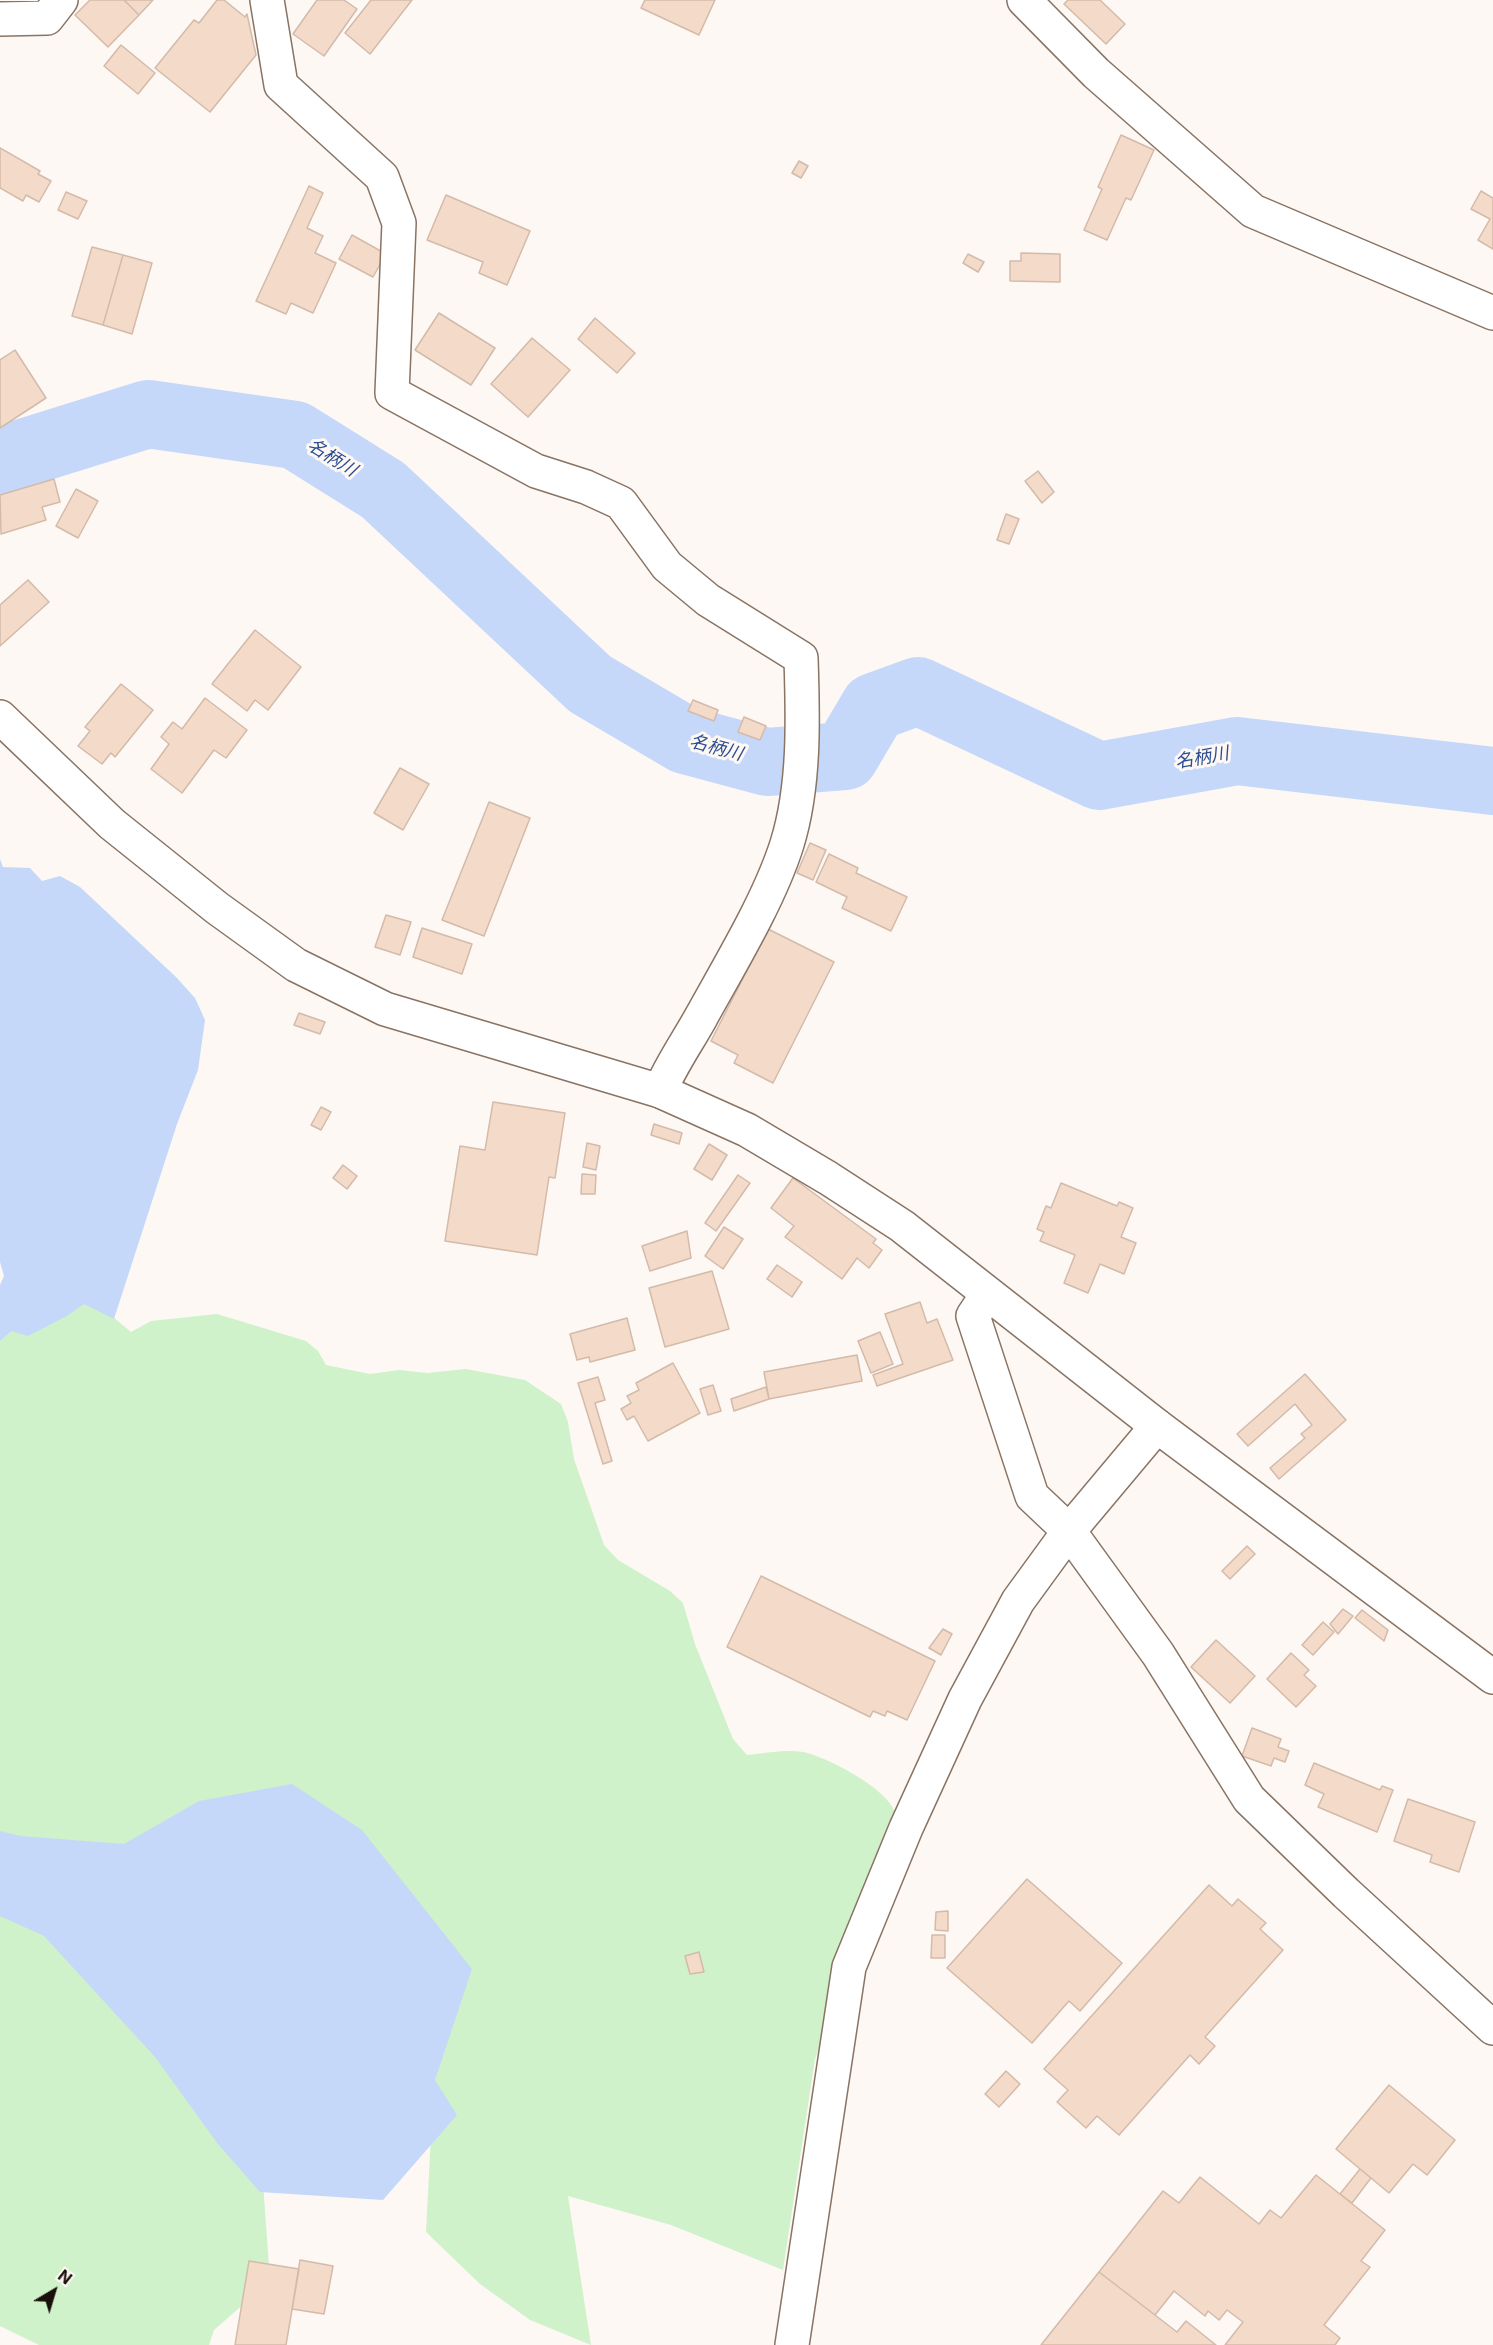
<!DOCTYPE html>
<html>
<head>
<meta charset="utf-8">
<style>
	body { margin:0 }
	#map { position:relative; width:1493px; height:2345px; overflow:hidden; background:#fdf8f4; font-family:Inter,sans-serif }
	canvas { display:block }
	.north { position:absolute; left:24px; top:2261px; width:60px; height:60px; -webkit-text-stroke:4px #fdf8f4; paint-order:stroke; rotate:38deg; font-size:16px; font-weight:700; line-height:24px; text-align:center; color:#19100a }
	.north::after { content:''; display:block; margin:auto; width:21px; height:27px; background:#19100a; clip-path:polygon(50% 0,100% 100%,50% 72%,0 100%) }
</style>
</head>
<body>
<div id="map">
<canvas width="1493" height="2345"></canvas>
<div class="north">N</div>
</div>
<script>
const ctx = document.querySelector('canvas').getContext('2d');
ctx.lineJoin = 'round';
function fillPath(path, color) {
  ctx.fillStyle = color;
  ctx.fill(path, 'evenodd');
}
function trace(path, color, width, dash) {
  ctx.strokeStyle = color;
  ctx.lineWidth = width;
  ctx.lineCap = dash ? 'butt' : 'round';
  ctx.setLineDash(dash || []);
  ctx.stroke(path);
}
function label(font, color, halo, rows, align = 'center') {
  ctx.font = font + ' Inter,"Noto Sans JP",sans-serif';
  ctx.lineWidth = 6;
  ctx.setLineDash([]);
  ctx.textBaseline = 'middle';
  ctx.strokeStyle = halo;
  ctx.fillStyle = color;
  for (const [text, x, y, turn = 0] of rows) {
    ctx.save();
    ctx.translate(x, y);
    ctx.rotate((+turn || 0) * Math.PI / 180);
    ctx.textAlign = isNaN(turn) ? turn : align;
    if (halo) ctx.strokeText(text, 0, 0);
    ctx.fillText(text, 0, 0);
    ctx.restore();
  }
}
const green = new Path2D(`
	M 83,1292 L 131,1332 L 151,1321 L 217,1314 L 306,1341 L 318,1351 L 326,1365 L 370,1374 L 399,1370 L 427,1373 L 466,1369 L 525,1380 L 561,1404 L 568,1422 L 574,1459 L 604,1545 L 618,1560 L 670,1591 L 683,1603 L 695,1644 L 733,1739 L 747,1755 C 764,1753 786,1749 803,1752 C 827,1757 889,1789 895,1813 C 897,1820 895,1830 895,1837 L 815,2059 L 783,2270 L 671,2225 L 568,2196 L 591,2345 L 530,2320 L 480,2284 L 426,2232 L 432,2114 L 262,2168 L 270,2281 L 214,2330 L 209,2345 L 39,2345 L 0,2326 L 0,1317 Z`);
const water = new Path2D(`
	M 0,859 L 3,867 L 30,868 L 42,881 L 60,876 L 80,887 L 176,977 L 195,998 L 205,1020 L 198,1070 L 177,1124 L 114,1319 L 84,1304 L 67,1316 L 28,1336 L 11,1331 L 0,1341 L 0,1285 L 4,1276 L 0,1262 Z
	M 292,1784 L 362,1830 L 472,1969 L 435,2080 L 457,2115 L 383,2200 L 260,2192 L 218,2144 L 155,2057 L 44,1936 L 0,1916 L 0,1831 L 21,1836 L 124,1844 L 199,1801 Z`);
const river = new Path2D(`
	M 0,460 L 148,414 L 295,435 L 383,490 L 590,684 L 685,740 L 767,762 L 845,756 L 874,707 L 918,691 L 1099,776 L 1237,751 L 1493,781`);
const building = new Path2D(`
	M 90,0 L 124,0 L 139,15 L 108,47 L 75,15 Z
	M 124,0 L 153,0 L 139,15 Z
	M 217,0 L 224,0 L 245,17 L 247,14 L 256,55 L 210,112 L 155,68 L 194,20 L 199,23 Z
	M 317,0 L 344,0 L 357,9 L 324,56 L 293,34 Z
	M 371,0 L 412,0 L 370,54 L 345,33 Z
	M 645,0 L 715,0 L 699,35 L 641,8 Z
	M 1068,0 L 1100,0 L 1125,24 L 1106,44 L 1064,4 Z
	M 121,45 L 155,73 L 138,94 L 104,66 Z
	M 1121,135 L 1154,150 L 1131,200 L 1126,198 L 1107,240 L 1084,230 L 1102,189 L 1098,187 Z
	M 0,148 L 40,171 L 38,174 L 51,181 L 39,202 L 26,195 L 23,201 L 0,188 Z
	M 799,161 L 808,166 L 801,178 L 792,173 Z
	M 309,186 L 323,193 L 307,228 L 323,236 L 315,253 L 336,263 L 313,313 L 291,303 L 286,314 L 256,301 Z
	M 1481,191 L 1493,198 L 1493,249 L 1478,240 L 1490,219 L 1471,209 Z
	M 66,192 L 87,201 L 78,219 L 58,210 Z
	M 446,195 L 530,231 L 507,285 L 479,273 L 483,262 L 427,240 Z
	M 352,235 L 386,254 L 373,277 L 339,259 Z
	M 92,247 L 123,255 L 103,325 L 72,316 Z
	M 1021,253 L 1060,254 L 1060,282 L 1010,281 L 1010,261 L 1021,261 Z
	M 968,254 L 984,262 L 978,272 L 963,263 Z
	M 123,255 L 152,263 L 132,334 L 103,325 Z
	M 439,313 L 495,348 L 471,385 L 415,350 Z
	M 595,318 L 635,353 L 617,373 L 578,339 Z
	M 532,338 L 570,370 L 528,417 L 491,384 Z
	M 15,350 L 46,398 L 0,428 L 0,360 Z
	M 1038,471 L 1054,492 L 1042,503 L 1025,481 Z
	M 54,479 L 60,502 L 42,507 L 46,520 L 1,534 L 0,495 Z
	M 76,489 L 98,501 L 78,538 L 56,526 Z
	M 1006,514 L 1019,519 L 1009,544 L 997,540 Z
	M 28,580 L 49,602 L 0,646 L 0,605 Z
	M 255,630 L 301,667 L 268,710 L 255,700 L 247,711 L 212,684 Z
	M 121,684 L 153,710 L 115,757 L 111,753 L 102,764 L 78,746 L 90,731 L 85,727 Z
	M 205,698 L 247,730 L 226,758 L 214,750 L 182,793 L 151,769 L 169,744 L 161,737 L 173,722 L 182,729 Z
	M 693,700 L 718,710 L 714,721 L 688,711 Z
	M 744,717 L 766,726 L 760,740 L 738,732 Z
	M 400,768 L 429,784 L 403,830 L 374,813 Z
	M 489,802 L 530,818 L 484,936 L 442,920 Z
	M 810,843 L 826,850 L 813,880 L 797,873 Z
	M 829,854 L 858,868 L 856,873 L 907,897 L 891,931 L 842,908 L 847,897 L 816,882 Z
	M 386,915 L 411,922 L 400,955 L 375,947 Z
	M 422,928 L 472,944 L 462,974 L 413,957 Z
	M 768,929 L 834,962 L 773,1083 L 734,1063 L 738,1055 L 711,1041 Z
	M 299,1013 L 325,1022 L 320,1034 L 294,1025 Z
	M 493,1102 L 565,1113 L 555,1178 L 549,1177 L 537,1255 L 445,1241 L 460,1146 L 485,1150 Z
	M 321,1107 L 331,1112 L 321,1130 L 311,1125 Z
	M 654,1124 L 682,1133 L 679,1144 L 651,1135 Z
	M 587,1143 L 600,1146 L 596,1170 L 583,1167 Z
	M 709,1144 L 727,1155 L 712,1180 L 694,1169 Z
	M 343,1165 L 357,1176 L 347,1189 L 333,1178 Z
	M 582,1174 L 596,1175 L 595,1194 L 581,1194 Z
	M 738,1175 L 750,1183 L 716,1231 L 705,1223 Z
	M 793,1178 L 876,1239 L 873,1243 L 882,1250 L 869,1268 L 857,1258 L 842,1279 L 785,1237 L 794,1226 L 771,1208 Z
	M 1061,1183 L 1117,1206 L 1119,1202 L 1133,1208 L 1121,1237 L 1136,1243 L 1124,1274 L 1100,1264 L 1088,1293 L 1064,1283 L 1075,1255 L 1040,1241 L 1044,1232 L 1037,1229 L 1046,1206 L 1051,1208 Z
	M 724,1227 L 743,1239 L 723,1269 L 705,1256 Z
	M 687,1231 L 691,1258 L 650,1271 L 642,1246 Z
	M 777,1265 L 802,1282 L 792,1297 L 767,1279 Z
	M 712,1271 L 729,1329 L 665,1347 L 649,1288 Z
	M 920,1302 L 927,1323 L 937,1319 L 953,1360 L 877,1386 L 873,1375 L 903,1364 L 885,1314 Z
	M 627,1318 L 635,1350 L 590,1362 L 589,1357 L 577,1360 L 570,1334 Z
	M 880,1332 L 893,1364 L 871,1373 L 858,1341 Z
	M 857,1355 L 862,1381 L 769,1399 L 764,1372 Z
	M 673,1363 L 700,1413 L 648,1441 L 634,1416 L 627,1420 L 621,1409 L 631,1403 L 627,1396 L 639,1390 L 636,1383 Z
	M 1305,1374 L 1346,1420 L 1279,1479 L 1270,1468 L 1305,1438 L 1301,1434 L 1312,1425 L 1295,1404 L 1248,1446 L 1237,1434 Z
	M 598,1377 L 605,1400 L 595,1403 L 612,1461 L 603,1464 L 578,1383 Z
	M 713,1385 L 721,1411 L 708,1415 L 700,1389 Z
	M 766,1387 L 769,1399 L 734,1411 L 731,1399 Z
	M 1247,1546 L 1255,1554 L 1230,1579 L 1222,1571 Z
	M 761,1576 L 935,1661 L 907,1720 L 887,1711 L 885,1716 L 873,1711 L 870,1717 L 727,1647 Z
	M 1343,1609 L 1353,1616 L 1338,1634 L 1330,1624 Z
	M 1362,1610 L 1388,1630 L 1384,1641 L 1355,1618 Z
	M 1323,1622 L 1334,1632 L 1313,1655 L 1302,1645 Z
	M 943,1629 L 952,1634 L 941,1655 L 929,1648 Z
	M 1216,1640 L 1255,1676 L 1230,1703 L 1191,1667 Z
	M 1291,1653 L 1309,1670 L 1304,1675 L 1316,1686 L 1296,1707 L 1267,1679 Z
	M 1252,1728 L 1281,1739 L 1278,1747 L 1289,1751 L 1285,1762 L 1274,1758 L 1271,1766 L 1242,1756 Z
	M 1314,1763 L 1380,1790 L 1382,1786 L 1393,1790 L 1377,1832 L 1318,1807 L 1324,1794 L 1305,1785 Z
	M 1408,1799 L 1475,1822 L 1459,1872 L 1430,1862 L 1432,1855 L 1394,1841 Z
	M 1027,1879 L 1122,1963 L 1080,2011 L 1069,2001 L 1032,2043 L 947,1968 Z
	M 1209,1885 L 1232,1906 L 1238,1899 L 1266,1923 L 1260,1929 L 1283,1950 L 1205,2037 L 1215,2046 L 1199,2064 L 1190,2055 L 1119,2135 L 1097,2116 L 1086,2128 L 1057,2102 L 1068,2090 L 1044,2069 Z
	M 948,1911 L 948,1931 L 935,1930 L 936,1912 Z
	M 932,1935 L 945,1935 L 945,1958 L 931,1958 Z
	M 699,1952 L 704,1972 L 690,1974 L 685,1956 Z
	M 1006,2071 L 1020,2084 L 999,2107 L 985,2094 Z
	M 1389,2085 L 1455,2140 L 1427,2175 L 1413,2164 L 1389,2193 L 1336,2149 Z
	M 1360,2169 L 1371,2178 L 1352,2203 L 1340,2194 Z
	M 1316,2175 L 1385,2230 L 1361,2261 L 1370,2267 L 1324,2325 L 1340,2338 L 1335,2345 L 1225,2345 L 1243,2322 L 1227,2310 L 1219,2320 L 1208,2311 L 1205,2316 L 1174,2291 L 1155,2315 L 1099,2272 L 1163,2191 L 1179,2203 L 1200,2177 L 1259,2224 L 1270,2210 L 1281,2218 Z
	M 300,2260 L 333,2266 L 324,2314 L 292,2309 Z
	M 249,2261 L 299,2269 L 286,2345 L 235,2345 Z
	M 1099,2272 L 1177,2332 L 1186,2321 L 1216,2345 L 1041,2345 Z`);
const minor = new Path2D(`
	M 267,0 L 281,85 L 382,177 L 399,223 L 392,393 L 536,471 L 586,487 L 621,503 L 667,566 L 708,600 L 801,658 C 803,718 805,786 787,844 C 769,901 729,966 700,1019 C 686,1044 671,1065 660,1091
	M 1024,0 L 1096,73 L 1253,211 L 1493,313
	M 0,19 L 47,18 L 61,0
	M 987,1295 L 973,1316 L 1032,1496 L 1069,1531 L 1158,1654 L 1249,1799 L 1346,1893 L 1493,2028
	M 792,2345 L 849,1967 L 906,1828 L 965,1699 L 1018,1601 L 1069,1531 L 1157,1426`);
const tertiary = new Path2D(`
	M 0,717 L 112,824 L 217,908 L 296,965 L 385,1009 L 660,1091 L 747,1130 L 828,1178 L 902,1226 L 1157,1426 L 1493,1677`);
const waterNames = [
	["名柄川",332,458,32],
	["名柄川",716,748,15],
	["名柄川",1202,758,-10]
];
fillPath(green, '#cff2ca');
fillPath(water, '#c5d8fa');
trace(river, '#c5d8fa', 68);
fillPath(building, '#f4dbc9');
trace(building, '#d3baa9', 1.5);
trace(minor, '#897363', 36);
trace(tertiary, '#897363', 36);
trace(minor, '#fff', 33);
trace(tertiary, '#fff', 33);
label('italic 18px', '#2c4e90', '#fdf8f4', waterNames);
</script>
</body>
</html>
